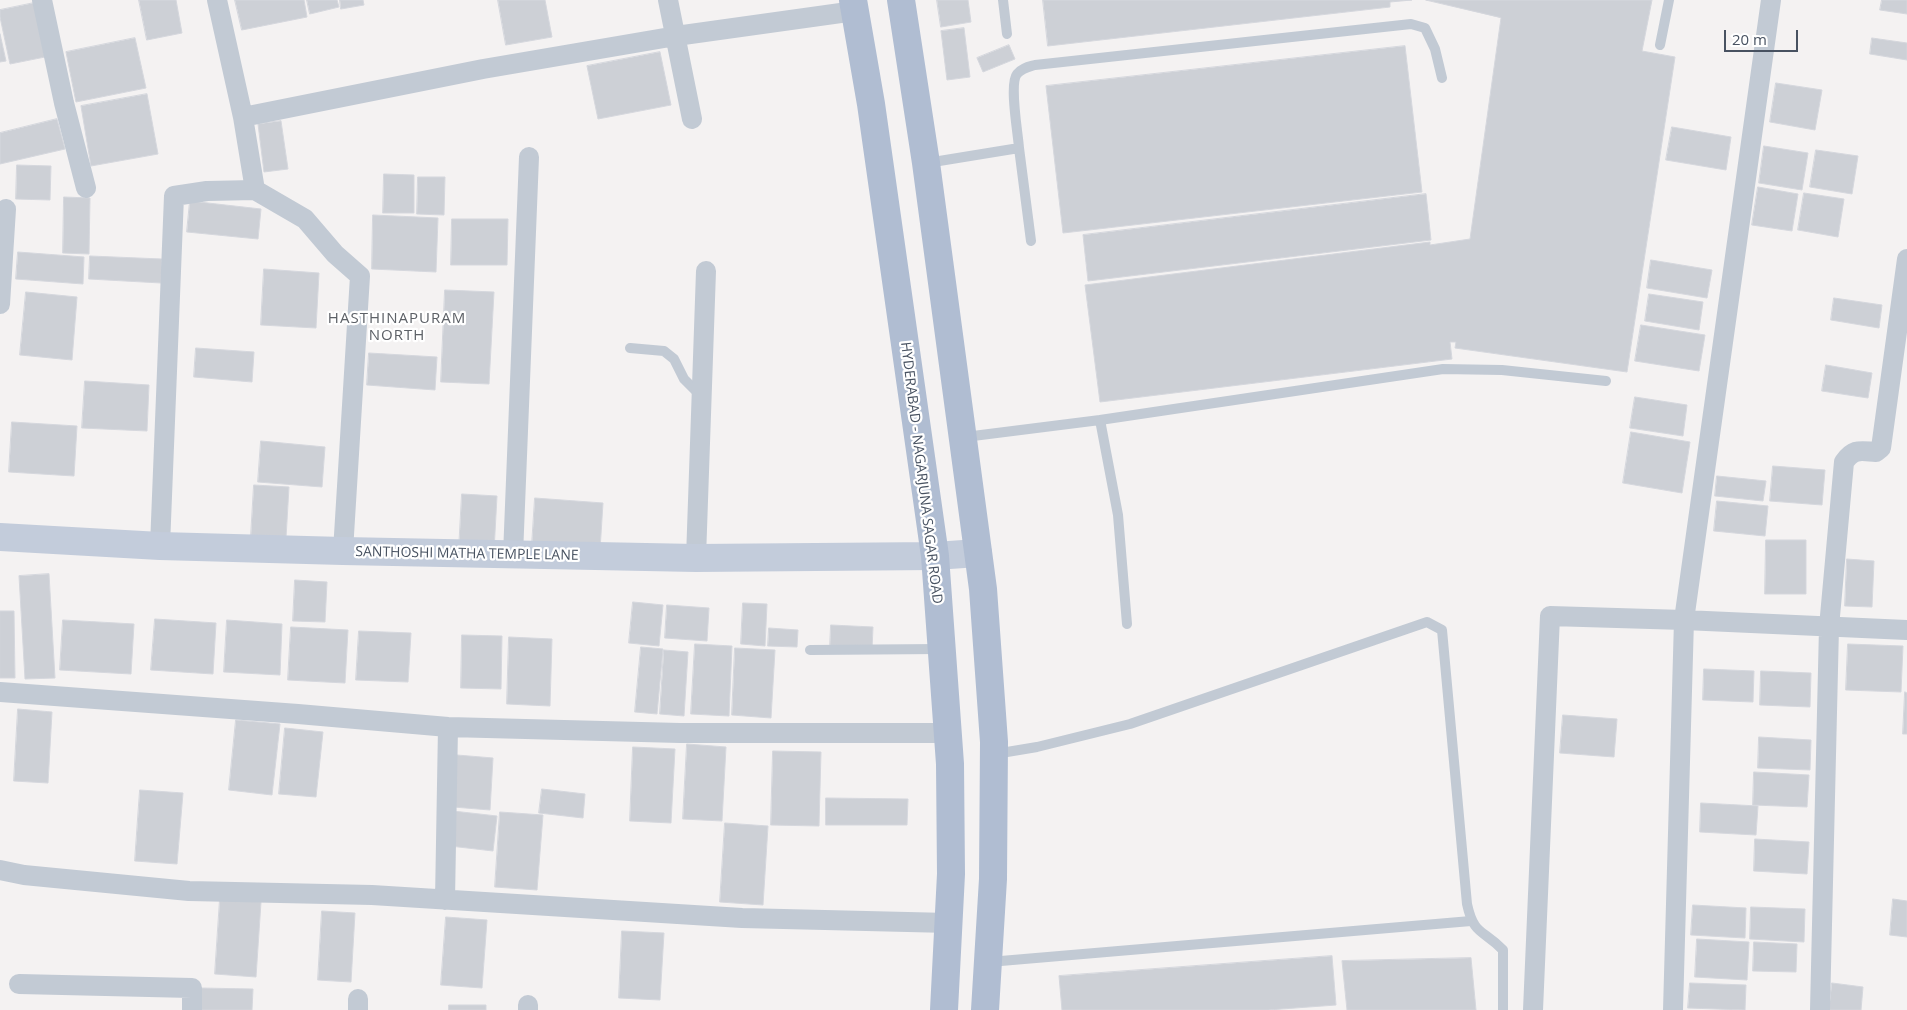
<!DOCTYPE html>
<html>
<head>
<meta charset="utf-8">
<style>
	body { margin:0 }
	#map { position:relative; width:1907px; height:1010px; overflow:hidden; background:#f4f2f2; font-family:"Open Sans",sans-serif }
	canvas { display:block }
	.scale { position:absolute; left:1724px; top:30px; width:74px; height:22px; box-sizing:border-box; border:2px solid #485261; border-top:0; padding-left:6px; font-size:15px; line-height:18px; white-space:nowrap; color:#485261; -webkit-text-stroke:4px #fff; paint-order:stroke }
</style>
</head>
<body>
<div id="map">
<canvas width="1907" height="1010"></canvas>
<div class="scale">20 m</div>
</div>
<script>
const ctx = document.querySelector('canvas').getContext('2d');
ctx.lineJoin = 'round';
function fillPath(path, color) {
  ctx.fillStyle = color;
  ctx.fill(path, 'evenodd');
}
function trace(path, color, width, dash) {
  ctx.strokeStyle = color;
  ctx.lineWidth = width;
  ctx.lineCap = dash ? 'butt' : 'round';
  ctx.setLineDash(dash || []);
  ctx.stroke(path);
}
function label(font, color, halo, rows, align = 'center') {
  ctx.font = font + ' "Open Sans",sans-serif';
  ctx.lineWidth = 4.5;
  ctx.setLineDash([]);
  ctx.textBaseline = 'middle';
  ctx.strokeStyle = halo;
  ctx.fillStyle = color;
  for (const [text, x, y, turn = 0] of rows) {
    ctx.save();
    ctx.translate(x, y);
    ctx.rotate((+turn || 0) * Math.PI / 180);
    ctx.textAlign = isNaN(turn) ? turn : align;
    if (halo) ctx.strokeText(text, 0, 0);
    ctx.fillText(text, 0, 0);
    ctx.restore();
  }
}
const building = new Path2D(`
	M 139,0 L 176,0 L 182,33 L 147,40 Z
	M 235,0 L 304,0 L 307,17 L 242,30 Z
	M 307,0 L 337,0 L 339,7 L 310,14 Z
	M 340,0 L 363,0 L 364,5 L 341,9 Z
	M 498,0 L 545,0 L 552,37 L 506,45 Z
	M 937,0 L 968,0 L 971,22 L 941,27 Z
	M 1043,0 L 1412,0 L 1390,2 L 1390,7 L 1048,46 Z
	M 1426,0 L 1652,0 L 1642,51 L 1675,57 L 1627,372 L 1455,348 L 1456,342 L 1450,342 L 1452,359 L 1100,402 L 1085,285 L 1430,242 L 1430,245 L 1470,239 L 1501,18 Z
	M 1882,0 L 1907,0 L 1907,14 L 1880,10 Z
	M 34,3 L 45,57 L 10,64 L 0,17 L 0,10 Z
	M 964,28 L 970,77 L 947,80 L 941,31 Z
	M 0,34 L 6,61 L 0,62 Z
	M 135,38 L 146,88 L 76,102 L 66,52 Z
	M 1872,38 L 1907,43 L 1907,60 L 1870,54 Z
	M 1009,45 L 1015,59 L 983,72 L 977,58 Z
	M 1405,46 L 1422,192 L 1063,233 L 1046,86 Z
	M 660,52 L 671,105 L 598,119 L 587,66 Z
	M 1776,83 L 1822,90 L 1815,130 L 1770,122 Z
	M 147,94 L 158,154 L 91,166 L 81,106 Z
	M 57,119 L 65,149 L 0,164 L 0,133 Z
	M 281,121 L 288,169 L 264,172 L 258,124 Z
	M 1672,127 L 1731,137 L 1726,170 L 1666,160 Z
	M 1764,146 L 1808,153 L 1802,190 L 1759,183 Z
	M 1816,150 L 1858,156 L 1852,194 L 1810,187 Z
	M 17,165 L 51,166 L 50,200 L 16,199 Z
	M 384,174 L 414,175 L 414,213 L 383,213 Z
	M 418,177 L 445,177 L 444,215 L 417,214 Z
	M 1758,187 L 1798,194 L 1792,231 L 1752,225 Z
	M 1804,193 L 1844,199 L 1838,237 L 1798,230 Z
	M 1426,194 L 1431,240 L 1088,281 L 1083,235 Z
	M 64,197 L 90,198 L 89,254 L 63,253 Z
	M 190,201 L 261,209 L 258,239 L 187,232 Z
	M 373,215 L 438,218 L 436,272 L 372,269 Z
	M 452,219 L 508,219 L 507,265 L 451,265 Z
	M 18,252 L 84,257 L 83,284 L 16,279 Z
	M 90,256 L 162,259 L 161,283 L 89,279 Z
	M 1651,260 L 1712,270 L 1707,298 L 1647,288 Z
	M 264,269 L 319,273 L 316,328 L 261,325 Z
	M 445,290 L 494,292 L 489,384 L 441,382 Z
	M 26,292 L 77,297 L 72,360 L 20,355 Z
	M 1649,294 L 1703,302 L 1699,330 L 1645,321 Z
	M 1834,298 L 1882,305 L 1879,328 L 1831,320 Z
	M 1641,325 L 1705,335 L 1699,371 L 1635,361 Z
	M 196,348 L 254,352 L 252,382 L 194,377 Z
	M 369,353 L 437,357 L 435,390 L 367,385 Z
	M 1826,365 L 1872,373 L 1868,398 L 1822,391 Z
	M 85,381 L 149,385 L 147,431 L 82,428 Z
	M 1635,397 L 1687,405 L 1683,436 L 1630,428 Z
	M 12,422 L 77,426 L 74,476 L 9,472 Z
	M 1631,432 L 1690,442 L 1682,493 L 1623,483 Z
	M 261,441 L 325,447 L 322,487 L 258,482 Z
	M 1773,466 L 1825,470 L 1822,505 L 1770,501 Z
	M 1717,476 L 1766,481 L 1763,501 L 1715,496 Z
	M 254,485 L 289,487 L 286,538 L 251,536 Z
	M 462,494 L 497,496 L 494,551 L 459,549 Z
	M 535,498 L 603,503 L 600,550 L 532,545 Z
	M 1717,501 L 1768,506 L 1765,536 L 1714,531 Z
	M 1766,540 L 1806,540 L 1806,594 L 1765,594 Z
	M 1847,559 L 1874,561 L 1872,607 L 1845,606 Z
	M 49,574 L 55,678 L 25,679 L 19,576 Z
	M 295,580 L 327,582 L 325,622 L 293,621 Z
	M 633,602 L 663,605 L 659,646 L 629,643 Z
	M 743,603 L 767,604 L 765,646 L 741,644 Z
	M 667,605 L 709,608 L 707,641 L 665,638 Z
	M 0,611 L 14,611 L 15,678 L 0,678 Z
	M 155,619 L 216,623 L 213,674 L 151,670 Z
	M 63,620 L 134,624 L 131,674 L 60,670 Z
	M 227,620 L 282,624 L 280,675 L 224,672 Z
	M 831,625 L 873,627 L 872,650 L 830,648 Z
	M 291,627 L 348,630 L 345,683 L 288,680 Z
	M 769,628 L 798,630 L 797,647 L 768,646 Z
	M 359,631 L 411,633 L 408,682 L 356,680 Z
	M 462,635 L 502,636 L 501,689 L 461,688 Z
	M 509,637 L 552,639 L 550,706 L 507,704 Z
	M 695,644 L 732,646 L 729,716 L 691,714 Z
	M 1848,644 L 1903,646 L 1901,692 L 1846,690 Z
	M 641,647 L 663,649 L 657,714 L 635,712 Z
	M 735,648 L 775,650 L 771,718 L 732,715 Z
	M 664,650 L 688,652 L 684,716 L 660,714 Z
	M 1704,669 L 1754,671 L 1753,702 L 1703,700 Z
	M 1761,671 L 1811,673 L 1810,707 L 1760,705 Z
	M 1905,692 L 1907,693 L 1907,734 L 1903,734 Z
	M 18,709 L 52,712 L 48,783 L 14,781 Z
	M 1563,715 L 1617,719 L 1614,757 L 1560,753 Z
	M 236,720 L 280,724 L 272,795 L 229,790 Z
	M 285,728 L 323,732 L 316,797 L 279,794 Z
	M 1759,737 L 1811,740 L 1810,770 L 1758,768 Z
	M 687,744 L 726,747 L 722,821 L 683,819 Z
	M 633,747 L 675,749 L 671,823 L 630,821 Z
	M 773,751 L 821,752 L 819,826 L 771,825 Z
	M 457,755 L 493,758 L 490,810 L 453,807 Z
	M 1754,772 L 1809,775 L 1807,807 L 1753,805 Z
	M 542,789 L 585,794 L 583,818 L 539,813 Z
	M 140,790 L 183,793 L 177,864 L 135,861 Z
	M 826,798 L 908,799 L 907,825 L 826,825 Z
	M 1701,803 L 1758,806 L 1756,835 L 1700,832 Z
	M 453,811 L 497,816 L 493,851 L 450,846 Z
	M 500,812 L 543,815 L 537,890 L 495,887 Z
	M 725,823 L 768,826 L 763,905 L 720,902 Z
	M 1755,839 L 1809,842 L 1807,874 L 1754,871 Z
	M 220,899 L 261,902 L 256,977 L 215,974 Z
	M 1893,899 L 1907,901 L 1907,937 L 1890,935 Z
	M 1693,905 L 1746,908 L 1745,938 L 1691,935 Z
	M 1751,907 L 1805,909 L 1804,942 L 1750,939 Z
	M 322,911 L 355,913 L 351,982 L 318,980 Z
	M 446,917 L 487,920 L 482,988 L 441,985 Z
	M 622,931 L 664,933 L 660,1000 L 619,998 Z
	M 1697,939 L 1749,942 L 1747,980 L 1695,977 Z
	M 1754,942 L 1797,944 L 1796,972 L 1753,971 Z
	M 1332,956 L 1336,1005 L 1268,1010 L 1062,1010 L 1059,976 Z
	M 1471,958 L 1476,1010 L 1347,1010 L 1342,961 Z
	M 1690,983 L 1746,985 L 1745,1010 L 1688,1008 Z
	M 1832,983 L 1863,987 L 1861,1010 L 1829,1010 Z
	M 200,988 L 253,989 L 252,1010 L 200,1010 Z
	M 449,1005 L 486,1005 L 486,1010 L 449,1010 Z`);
const lane = new Path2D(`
	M 1003,0 L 1007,34
	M 1660,45 L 1669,0
	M 1019,148 L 1031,241
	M 927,163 L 1019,148 C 1018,133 1009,84 1017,74 C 1022,68 1028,67 1035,65 L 1411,24 L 1425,28 L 1435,49 L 1442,78
	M 630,348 L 664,351 L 674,359 L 684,379 L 701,396
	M 1100,420 L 1118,515 L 1127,624
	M 965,437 L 1100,420 L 1443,369 L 1502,370 L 1606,381
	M 810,650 L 940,649
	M 995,754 L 1037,747 L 1130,724 L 1427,622 L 1442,630 L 1467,904 C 1474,936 1483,929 1503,950 L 1503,1010
	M 989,962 L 1471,921`);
const street = new Path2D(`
	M 42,0 L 64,103 L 86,188
	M 217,0 L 243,117 L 255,190
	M 668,0 L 692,119
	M 243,117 L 483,69 L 676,36 L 855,11
	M 0,304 L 6,209
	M 160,546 L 174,196 L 207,191 L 255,190 L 305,219 L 335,254 L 360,276 L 343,551
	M 513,555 L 529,157
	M 696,558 L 706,271
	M 0,692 L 298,714 L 448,727 L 680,733 L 948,733
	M 0,870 L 24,875 L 189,891 L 372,895 L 742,918 L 949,923
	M 445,900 L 448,727
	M 19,984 L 192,988 L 192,1010
	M 358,999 L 358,1010
	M 528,1005 L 528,1010
	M 1533,1010 L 1550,616 L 1684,620 L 1907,630
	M 1673,1010 L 1684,620 L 1771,0
	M 1820,1010 L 1829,627 L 1844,462 C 1854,448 1860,451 1876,452 L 1881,448 L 1907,259`);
const secondary = new Path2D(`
	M 0,537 L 160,546 L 343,551 L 696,558 L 935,556 L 978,553`);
const primary = new Path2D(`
	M 853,0 L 871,104 L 935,556 L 950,764 L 951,874 L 944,1010
	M 901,0 L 926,163 L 983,589 L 994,742 L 993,879 L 985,1010`);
const streetNames = [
	["HYDERABAD - NAGARJUNA SAGAR ROAD",921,473,83],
	["SANTHOSHI MATHA TEMPLE LANE",467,554,1]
];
const neighbourhoodNames = [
	["HASTHINAPURAM",397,319],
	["NORTH",397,336]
];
fillPath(building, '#cdd0d6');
trace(building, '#d5d7dd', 1);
trace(lane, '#c2cad4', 10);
trace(street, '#c2cad4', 20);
trace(secondary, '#c3ccdb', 28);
trace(primary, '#b0bdd2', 28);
label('14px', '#485261', '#fff', streetNames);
ctx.letterSpacing = '1px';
label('15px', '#5d6167', '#fff', neighbourhoodNames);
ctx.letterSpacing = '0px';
</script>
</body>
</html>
